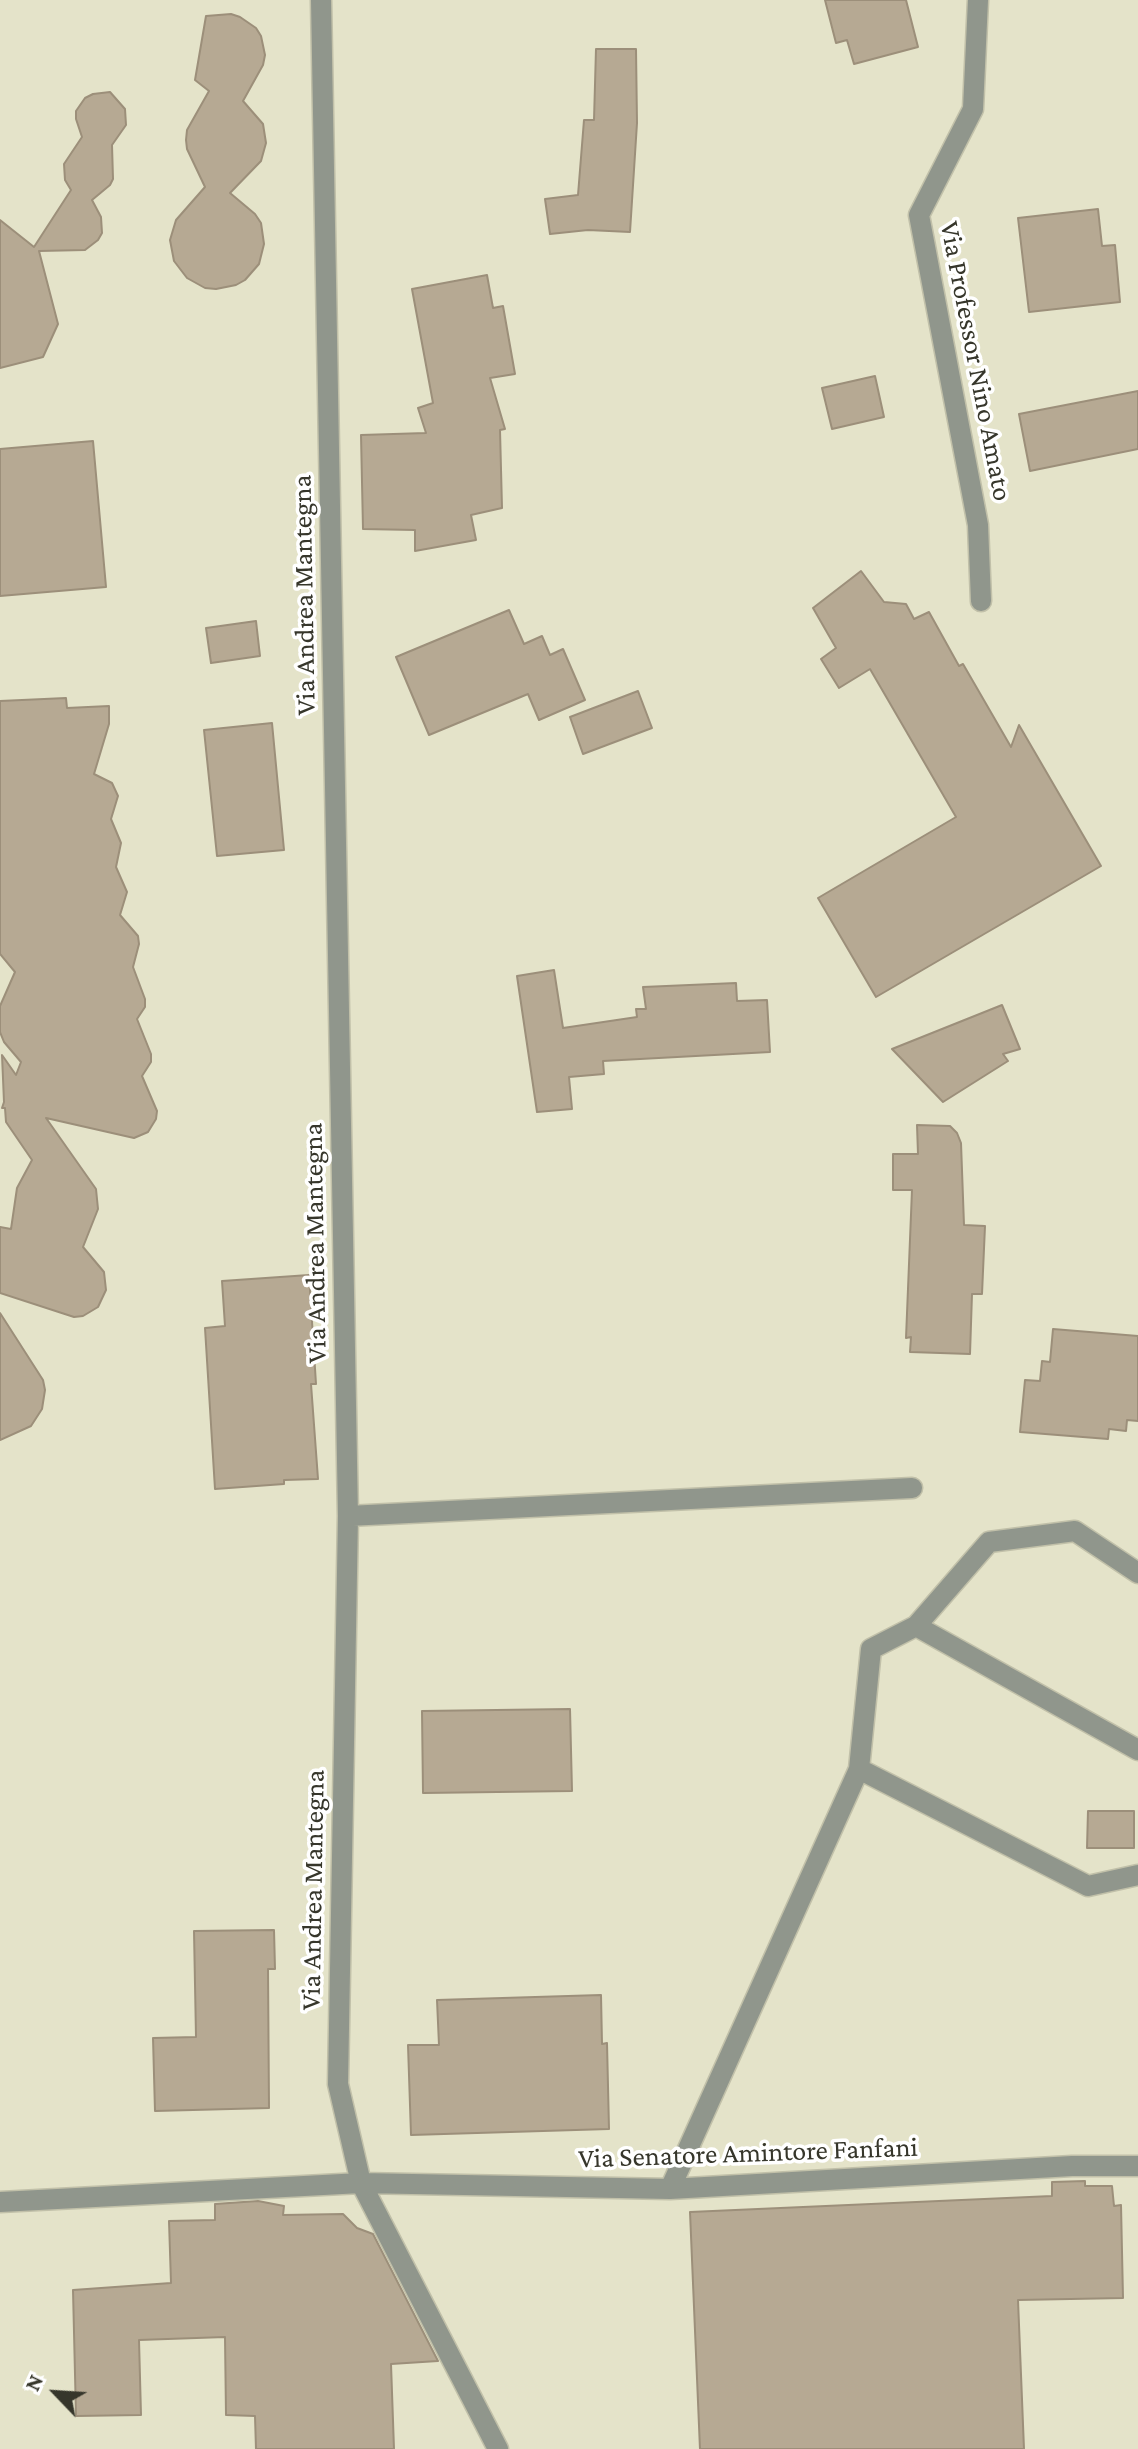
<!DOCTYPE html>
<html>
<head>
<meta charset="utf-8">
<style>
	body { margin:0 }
	#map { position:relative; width:1138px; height:2449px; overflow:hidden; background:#e4e3c9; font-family:"Crimson Pro",serif }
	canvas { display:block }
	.north { position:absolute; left:16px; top:2353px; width:80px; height:80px; -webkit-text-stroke:6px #fff; paint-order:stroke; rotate:295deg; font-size:22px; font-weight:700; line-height:32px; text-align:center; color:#36362b }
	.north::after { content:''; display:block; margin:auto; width:28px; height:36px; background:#36362b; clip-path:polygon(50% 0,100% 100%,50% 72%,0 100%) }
</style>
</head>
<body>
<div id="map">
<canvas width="1138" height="2449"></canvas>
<div class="north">N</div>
</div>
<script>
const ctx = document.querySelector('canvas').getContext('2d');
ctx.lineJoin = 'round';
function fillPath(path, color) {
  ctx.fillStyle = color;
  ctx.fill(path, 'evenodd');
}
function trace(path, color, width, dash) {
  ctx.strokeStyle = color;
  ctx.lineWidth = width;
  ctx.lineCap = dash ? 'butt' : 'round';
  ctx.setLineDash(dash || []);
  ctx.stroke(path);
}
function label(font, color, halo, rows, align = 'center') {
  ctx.font = font + ' "Crimson Pro",serif';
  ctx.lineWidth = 7;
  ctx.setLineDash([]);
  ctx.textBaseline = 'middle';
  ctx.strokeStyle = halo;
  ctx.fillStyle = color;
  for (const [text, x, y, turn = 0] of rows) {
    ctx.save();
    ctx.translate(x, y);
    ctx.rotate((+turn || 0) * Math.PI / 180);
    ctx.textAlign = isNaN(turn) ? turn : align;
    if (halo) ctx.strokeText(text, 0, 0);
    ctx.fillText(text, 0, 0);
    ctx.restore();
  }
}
const building = new Path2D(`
	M 825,0 L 906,0 L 918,47 L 854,64 L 847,40 L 836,43 Z
	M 231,14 L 240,17 L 256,28 L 261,36 L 265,55 L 263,65 L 243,101 L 263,124 L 266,143 L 261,161 L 230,193 L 255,214 L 261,223 L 264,244 L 259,264 L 245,280 L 236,285 L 216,289 L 205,288 L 187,278 L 174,261 L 170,240 L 176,220 L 205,187 L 187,149 L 186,140 L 187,130 L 209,91 L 195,80 L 206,16 Z
	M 596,49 L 636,49 L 637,123 L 630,232 L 588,230 L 550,234 L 545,199 L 578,195 L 584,120 L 594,120 Z
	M 110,92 L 125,109 L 126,125 L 112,145 L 113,179 L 110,185 L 92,200 L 101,217 L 102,233 L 98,240 L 85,250 L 39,251 L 58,324 L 43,357 L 0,368 L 0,220 L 34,247 L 71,190 L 65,180 L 64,164 L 82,137 L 76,119 L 76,111 L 85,98 L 93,94 Z
	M 1098,209 L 1102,246 L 1115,245 L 1120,302 L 1029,312 L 1018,218 Z
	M 487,275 L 493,308 L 503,306 L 515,374 L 490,378 L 505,429 L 500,430 L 502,508 L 471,515 L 476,540 L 415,551 L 415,530 L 363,529 L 361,435 L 426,433 L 418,408 L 433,403 L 412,289 Z
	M 875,376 L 884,417 L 832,429 L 822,388 Z
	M 1138,391 L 1138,449 L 1030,471 L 1019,414 Z
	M 93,441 L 106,587 L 0,596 L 0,449 Z
	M 861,571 L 884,602 L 906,604 L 914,619 L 929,612 L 959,666 L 963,664 L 1011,747 L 1019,725 L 1101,866 L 876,997 L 818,898 L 956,817 L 870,669 L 839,688 L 821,659 L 836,648 L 813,608 Z
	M 509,610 L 524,644 L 542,636 L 550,655 L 563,649 L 585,700 L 539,720 L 528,694 L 429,735 L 396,657 Z
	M 256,621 L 260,656 L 211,663 L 206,628 Z
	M 638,691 L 652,728 L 583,754 L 570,717 Z
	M 66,698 L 67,708 L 109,706 L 109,724 L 94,774 L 112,783 L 118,796 L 111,819 L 121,843 L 116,867 L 127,892 L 120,915 L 138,936 L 139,944 L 133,967 L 145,999 L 145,1007 L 137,1019 L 151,1054 L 151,1062 L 142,1076 L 157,1111 L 156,1119 L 148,1132 L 134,1138 L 46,1118 L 96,1189 L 98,1209 L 83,1247 L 104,1272 L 106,1290 L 98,1307 L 83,1316 L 74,1317 L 0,1293 L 0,1227 L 11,1229 L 17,1188 L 32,1160 L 6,1122 L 5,1108 L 2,1108 L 4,1102 L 2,1055 L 16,1075 L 21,1062 L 4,1042 L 0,1032 L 0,1006 L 15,972 L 0,954 L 0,701 Z
	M 272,723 L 284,850 L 217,856 L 204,730 Z
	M 554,970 L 563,1028 L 637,1017 L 636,1009 L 646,1009 L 643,987 L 736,983 L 737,1001 L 767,1000 L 770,1052 L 603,1061 L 604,1074 L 569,1077 L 572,1109 L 537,1112 L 517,976 Z
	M 1002,1005 L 1020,1049 L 1003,1054 L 1008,1061 L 943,1102 L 892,1049 Z
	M 917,1125 L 950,1126 L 957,1133 L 961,1143 L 964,1225 L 985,1226 L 982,1294 L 972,1294 L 970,1354 L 910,1352 L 911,1337 L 906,1338 L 912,1190 L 893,1190 L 893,1154 L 918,1154 Z
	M 309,1275 L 316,1384 L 311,1384 L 318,1479 L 284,1480 L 284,1484 L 215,1489 L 205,1328 L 225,1326 L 222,1281 Z
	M 0,1313 L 43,1380 L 45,1390 L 42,1409 L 31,1426 L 0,1440 Z
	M 1053,1329 L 1138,1336 L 1138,1421 L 1127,1420 L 1126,1431 L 1109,1429 L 1108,1439 L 1020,1432 L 1025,1380 L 1040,1381 L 1042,1361 L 1050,1362 Z
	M 570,1709 L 572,1791 L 423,1793 L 422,1711 Z
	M 1088,1811 L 1134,1811 L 1134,1848 L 1087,1848 Z
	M 274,1930 L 275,1969 L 268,1969 L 269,2108 L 155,2111 L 153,2038 L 196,2037 L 194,1931 Z
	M 601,1995 L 602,2044 L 607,2043 L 609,2129 L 411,2135 L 408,2045 L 439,2045 L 437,2000 Z
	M 1085,2181 L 1085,2186 L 1112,2186 L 1114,2206 L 1121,2205 L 1123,2298 L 1018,2300 L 1024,2449 L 700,2449 L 690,2212 L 1052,2196 L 1052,2182 Z
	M 258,2201 L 284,2206 L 283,2215 L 343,2214 L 357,2228 L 373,2234 L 438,2361 L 391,2364 L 394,2449 L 256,2449 L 255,2416 L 226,2415 L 225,2337 L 139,2340 L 141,2415 L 76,2416 L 73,2290 L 171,2283 L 169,2221 L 215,2220 L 215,2204 Z`);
const minor = new Path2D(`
	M 321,0 L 348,1516 L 338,2084 L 361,2183 L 498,2449
	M 978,0 L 973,109 L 919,215 L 978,525 L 981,601
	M 348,1516 L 912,1488
	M 916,1626 L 1138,1750
	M 859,1769 L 871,1649 L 916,1626 L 989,1542 L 1075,1531 L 1138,1573
	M 670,2189 L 859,1769 L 1088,1886 L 1138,1875
	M 0,2202 L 361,2183 L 670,2189 L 1072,2166 L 1138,2166`);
const streetNames = [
	["Via Professor Nino Amato",976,361,79],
	["Via Andrea Mantegna",304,595,-91],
	["Via Andrea Mantegna",315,1243,-91],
	["Via Andrea Mantegna",313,1890,-89],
	["Via Senatore Amintore Fanfani",748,2153,-2]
];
fillPath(building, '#b6a993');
trace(building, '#9c8f7a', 2);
trace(minor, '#c1c0a9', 23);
trace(minor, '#90968c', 20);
label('28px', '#36362b', '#fff', streetNames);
</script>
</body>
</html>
